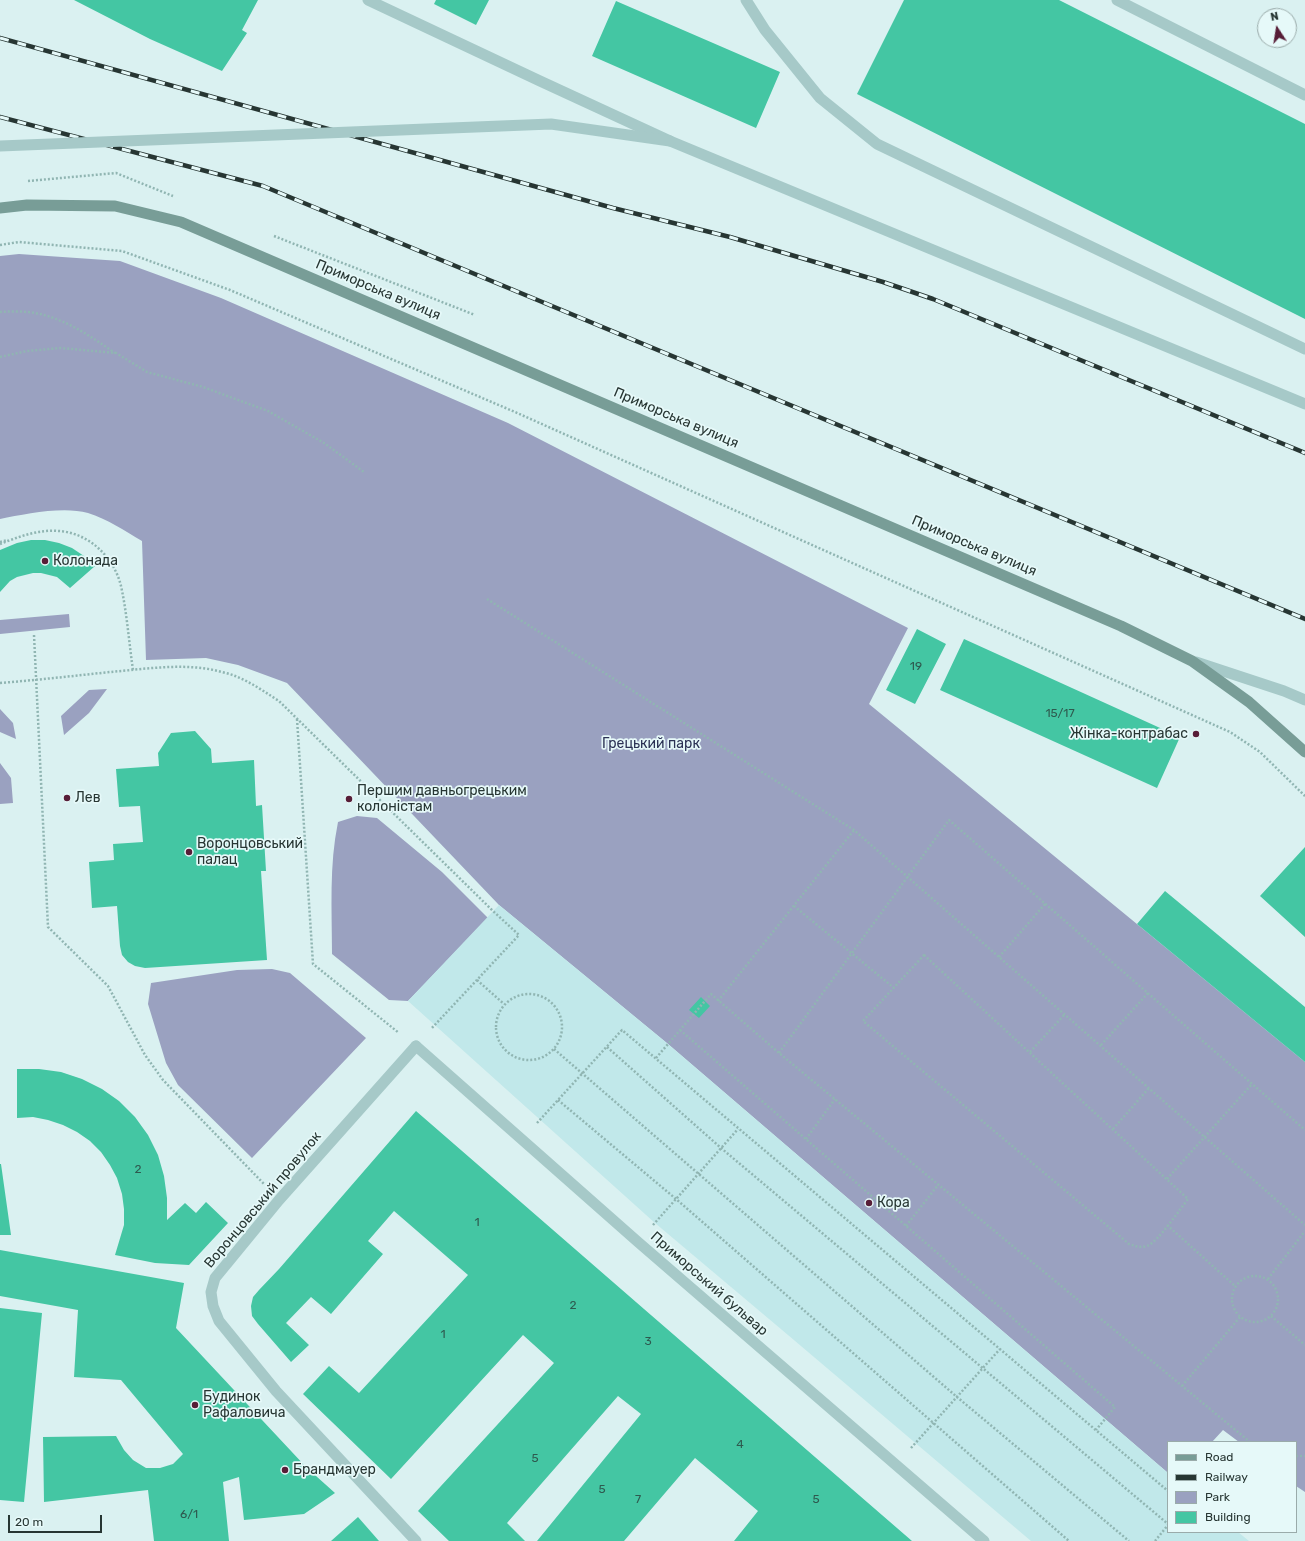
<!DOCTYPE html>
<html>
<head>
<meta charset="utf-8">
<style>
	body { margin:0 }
	#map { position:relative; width:1305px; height:1541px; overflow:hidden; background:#daf1f1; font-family:Rubik,sans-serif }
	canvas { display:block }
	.legend { position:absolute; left:1167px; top:1441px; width:130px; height:92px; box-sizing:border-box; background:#e6f9f9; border:1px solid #9aabaa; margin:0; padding:5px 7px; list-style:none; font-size:12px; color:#273633 }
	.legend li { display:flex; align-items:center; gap:8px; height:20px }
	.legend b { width:20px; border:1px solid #9aabaa }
	.north { position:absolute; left:1257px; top:8px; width:40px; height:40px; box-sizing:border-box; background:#e6f9f9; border:1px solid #9aabaa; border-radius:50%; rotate:348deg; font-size:11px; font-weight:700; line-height:16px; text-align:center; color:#273633 }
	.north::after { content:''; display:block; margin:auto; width:14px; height:18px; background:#571d37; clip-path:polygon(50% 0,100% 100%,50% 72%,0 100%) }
	.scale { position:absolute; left:8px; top:1515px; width:94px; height:18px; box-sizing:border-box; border:2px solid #273633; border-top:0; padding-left:5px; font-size:12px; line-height:14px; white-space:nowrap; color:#273633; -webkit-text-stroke:3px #e6f9f9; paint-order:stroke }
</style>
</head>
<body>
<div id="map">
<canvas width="1305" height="1541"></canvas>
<ul class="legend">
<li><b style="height:5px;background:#789d97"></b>Road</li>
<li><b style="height:5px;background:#273633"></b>Railway</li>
<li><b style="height:11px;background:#9aa1c0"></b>Park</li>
<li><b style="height:11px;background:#44c6a3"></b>Building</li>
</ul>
<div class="north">N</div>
<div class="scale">20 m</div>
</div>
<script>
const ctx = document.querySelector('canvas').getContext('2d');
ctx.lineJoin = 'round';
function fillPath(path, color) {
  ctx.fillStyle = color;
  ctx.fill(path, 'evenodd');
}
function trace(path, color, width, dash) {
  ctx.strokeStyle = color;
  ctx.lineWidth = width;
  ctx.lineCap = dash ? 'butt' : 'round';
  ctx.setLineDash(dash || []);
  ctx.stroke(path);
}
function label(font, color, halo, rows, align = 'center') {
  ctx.font = font + ' Rubik,sans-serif';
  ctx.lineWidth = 3.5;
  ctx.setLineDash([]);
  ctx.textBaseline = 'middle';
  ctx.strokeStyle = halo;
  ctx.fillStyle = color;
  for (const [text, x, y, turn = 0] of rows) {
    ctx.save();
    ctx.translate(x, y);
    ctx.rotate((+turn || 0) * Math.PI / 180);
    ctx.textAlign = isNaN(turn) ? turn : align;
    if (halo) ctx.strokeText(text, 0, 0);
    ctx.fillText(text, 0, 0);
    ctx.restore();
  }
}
const green = new Path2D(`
	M 19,254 L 120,261 L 221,298 L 508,423 L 908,628 L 869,704 L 1305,1062 L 1305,1492 L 1296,1486 L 1296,1442 L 1239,1442 L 1223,1430 L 1212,1442 L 1168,1442 L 1168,1473 L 668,1044 L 499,905 L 287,683 L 238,665 L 206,658 L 146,660 L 142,541 C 125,531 107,519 88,513 C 63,506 25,514 0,519 L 0,256 Z
	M 69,614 L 70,627 L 0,634 L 0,620 Z
	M 107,689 L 89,713 L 64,735 L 61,716 L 89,690 Z
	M 0,709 L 13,723 L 16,739 L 0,732 Z
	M 0,763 L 11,778 L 13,803 L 0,804 Z
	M 357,816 L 377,818 L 442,872 L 488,918 L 408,1001 L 389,1000 L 332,954 C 332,909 329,866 338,822 Z
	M 272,969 L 290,973 L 366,1038 L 252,1158 L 178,1085 L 166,1063 L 148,1004 L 151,983 L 237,970 Z`);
const plaza = new Path2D(`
	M 499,905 L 668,1044 L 1168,1473 L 1168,1532 L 1238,1532 L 1249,1541 L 1031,1541 L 788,1335 L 655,1223 L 408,1001 Z`);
const building = new Path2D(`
	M 74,0 L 258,0 L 242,30 L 247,33 L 222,71 L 150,39 Z
	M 436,0 L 489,0 L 476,25 L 434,4 Z
	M 904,0 L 1059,0 L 1305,124 L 1305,319 L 857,94 Z
	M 616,1 L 780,72 L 756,128 L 592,56 Z
	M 31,540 L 45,540 L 59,543 L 72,548 L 84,556 L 95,566 L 70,588 L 57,577 L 41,573 L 33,573 L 17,577 L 10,581 L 0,592 L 0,550 L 17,543 Z
	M 917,629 L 946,644 L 915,704 L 886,690 Z
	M 964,639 L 1180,737 L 1157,788 L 940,690 Z
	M 195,731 L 211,749 L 212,763 L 254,760 L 256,806 L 262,805 L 266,871 L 261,871 L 267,960 L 145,968 L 135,966 L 128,962 L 122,955 L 120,946 L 117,906 L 92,908 L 89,862 L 114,860 L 113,844 L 143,842 L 140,806 L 119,807 L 116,769 L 159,766 L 158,753 L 171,733 Z
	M 1305,847 L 1305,937 L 1260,896 Z
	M 1165,891 L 1305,1007 L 1305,1062 L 1137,924 Z
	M 701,997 L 710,1006 L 699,1018 L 689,1010 Z
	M 17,1069 L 39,1069 L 61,1072 L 82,1079 L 102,1089 L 119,1101 L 135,1117 L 148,1135 L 158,1155 L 164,1176 L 167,1198 L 167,1220 L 185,1203 L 196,1213 L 206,1202 L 228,1223 L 189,1265 L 155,1263 L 115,1255 L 124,1225 L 124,1209 L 122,1194 L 117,1178 L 110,1165 L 101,1152 L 90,1141 L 77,1132 L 63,1125 L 48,1120 L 33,1117 L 17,1118 Z
	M 416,1111 L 644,1309 L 912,1541 L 734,1541 L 758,1511 L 695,1458 L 624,1541 L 537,1541 L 641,1414 L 618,1396 L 507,1523 L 525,1541 L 449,1541 L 418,1511 L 554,1363 L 523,1335 L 391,1479 L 303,1394 L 329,1366 L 359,1393 L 468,1275 L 394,1211 L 368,1241 L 383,1254 L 331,1314 L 311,1297 L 286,1323 L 309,1345 L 291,1362 L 258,1324 L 252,1316 L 251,1306 L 253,1297 L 259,1290 L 279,1269 Z
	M 0,1164 L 1,1164 L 11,1235 L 0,1235 Z
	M 0,1250 L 184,1283 L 176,1328 L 306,1467 L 335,1493 L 304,1514 L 244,1520 L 239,1477 L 223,1482 L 229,1541 L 154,1541 L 148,1490 L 44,1502 L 43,1437 L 116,1436 L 124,1450 L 133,1460 L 146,1468 L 160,1468 L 173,1464 L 183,1454 L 121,1380 L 74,1377 L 78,1310 L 0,1296 Z
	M 0,1308 L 42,1313 L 24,1502 L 0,1500 Z
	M 358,1517 L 379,1541 L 331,1541 Z`);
const path = new Path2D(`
	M 28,181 L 116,173 L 173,196
	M 274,236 L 475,315
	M 0,245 L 19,242 L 122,251 L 230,290 L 515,412 L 1230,732 L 1260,752 L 1305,796
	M 0,312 C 14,311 30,311 44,315 C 70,322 93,338 115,353
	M 0,357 L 27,351 L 61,348 L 116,353 L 147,372 L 203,387 L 268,411 L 324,443 L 364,472
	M 0,542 L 8,540
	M 0,544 C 18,537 39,529 59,531 C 89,533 114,557 121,586 C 127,613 129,643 133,670
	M 487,599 L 854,830 L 1305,1225
	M 34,635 L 48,927 L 108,986 L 145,1055 L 163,1080 L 264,1184
	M 0,683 C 37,680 73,676 110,672 C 146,669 186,662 222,672 C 244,677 260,689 279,701 L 493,911 L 519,935 L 431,1029
	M 297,719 L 313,964 L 399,1033
	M 794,906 L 894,988
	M 924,955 L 1188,1199 C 1180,1209 1158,1242 1147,1246 C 1140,1248 1135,1246 1129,1244 L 863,1021 Z
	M 999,957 L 1045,904
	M 477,980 L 504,1004
	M496 1027a33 33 0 1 1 66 0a33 33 0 1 1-66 0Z
	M 718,1001 L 854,830
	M 680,1030 L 1115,1407 L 1096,1430
	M 1101,1045 L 1148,993
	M 607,1047 L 721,1148 L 1168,1524
	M 554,1049 L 957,1397 L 1129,1541
	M 1030,1052 L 1065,1014
	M 779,1053 L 949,820 L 1305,1130
	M 656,1058 L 711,994 L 779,1053 L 1250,1442
	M 558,1100 L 676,1199 L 1069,1541
	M 537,1123 L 622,1030 L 1168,1491
	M 1113,1129 L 1149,1088
	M 806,1139 L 835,1099
	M 1167,1179 L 1252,1084
	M 653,1225 L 738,1129
	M 1167,1225 L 1235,1286
	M 906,1226 L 938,1185
	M1232 1299a23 23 0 1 1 46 0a23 23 0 1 1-46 0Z
	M 1268,1279 L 1305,1231
	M 1271,1316 L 1305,1345
	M 1182,1386 L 1240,1317
	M 911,1448 L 1000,1349
	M 1296,1456 L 1305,1456
	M 1155,1541 L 1168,1525`);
const service = new Path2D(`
	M 746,0 L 765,30 L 820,98 L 877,144 L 1305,349
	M 1117,0 L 1305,95
	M 1196,662 L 1284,691 L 1305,700`);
const pedestrian = new Path2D(`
	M 416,1046 L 638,1242 L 984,1541`);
const minor = new Path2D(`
	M 368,0 L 540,81 L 670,141 L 1305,404
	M 416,1046 L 279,1200 L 229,1261 L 215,1278 L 211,1292 L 213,1306 L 219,1321 L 276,1391 L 416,1541`);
const secondary = new Path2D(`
	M 0,208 L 27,205 L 115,206 L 181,222 L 1121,626 L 1192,661 L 1249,702 L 1305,752`);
const rail = new Path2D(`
	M 0,38 L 613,208 L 730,237 L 883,282 L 933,299 L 1305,453
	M 0,117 L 263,186 L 1305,619`);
const minorBridge = new Path2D(`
	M 0,146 L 551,124 L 670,141`);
const markers = [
	[45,561,4,"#571d37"],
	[1196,734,4,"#571d37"],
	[67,798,4,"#571d37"],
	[349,799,4,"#571d37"],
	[189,852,4,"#571d37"],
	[869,1203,4,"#571d37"],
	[195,1405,4,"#571d37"],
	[285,1470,4,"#571d37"]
];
const numberNames = [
	["19",916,667],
	["15/17",1060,714],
	["2",138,1170],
	["1",477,1223],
	["2",573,1306],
	["1",443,1335],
	["3",648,1342],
	["4",740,1445],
	["5",535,1459],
	["5",602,1490],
	["7",638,1500],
	["5",816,1500],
	["6/1",189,1515]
];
const streetNames = [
	["Приморська вулиця",378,290,23],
	["Приморська вулиця",676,418,23],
	["Приморська вулиця",974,546,23],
	["Воронцовський провулок",263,1200,-50],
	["Приморський бульвар",709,1284,41]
];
const poiNames = [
	["Колонада",53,561],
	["Жінка-контрабас",1188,734,"right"],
	["Першим давньогрецьким",357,791],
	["колоністам",357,807],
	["Лев",75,798],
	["Воронцовський",197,844],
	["палац",197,860],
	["Кора",877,1203],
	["Будинок",203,1397],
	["Рафаловича",203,1413],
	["Брандмауер",293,1470]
];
const parkNames = [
	["Грецький парк",651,744]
];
fillPath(green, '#9aa1c0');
fillPath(plaza, '#c1e8ea');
fillPath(building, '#44c6a3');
trace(path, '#90b5b2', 2.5, [2, 2]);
trace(service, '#a6c9c8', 11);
trace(pedestrian, '#a6c9c8', 11);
trace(minor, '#a6c9c8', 11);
trace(secondary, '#789d97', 11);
trace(rail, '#273633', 4.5);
trace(rail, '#e6f9f9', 3, [9]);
trace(minorBridge, '#a6c9c8', 11);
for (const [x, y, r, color] of markers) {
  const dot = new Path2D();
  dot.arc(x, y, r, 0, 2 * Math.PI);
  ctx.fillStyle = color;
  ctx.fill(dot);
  trace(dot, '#e6f9f9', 1.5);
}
label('12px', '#2e5a4f', null, numberNames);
label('14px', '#273633', '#e6f9f9', streetNames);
label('14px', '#273633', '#e6f9f9', poiNames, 'left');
label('14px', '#2b3154', '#e6f9f9', parkNames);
</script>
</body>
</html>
